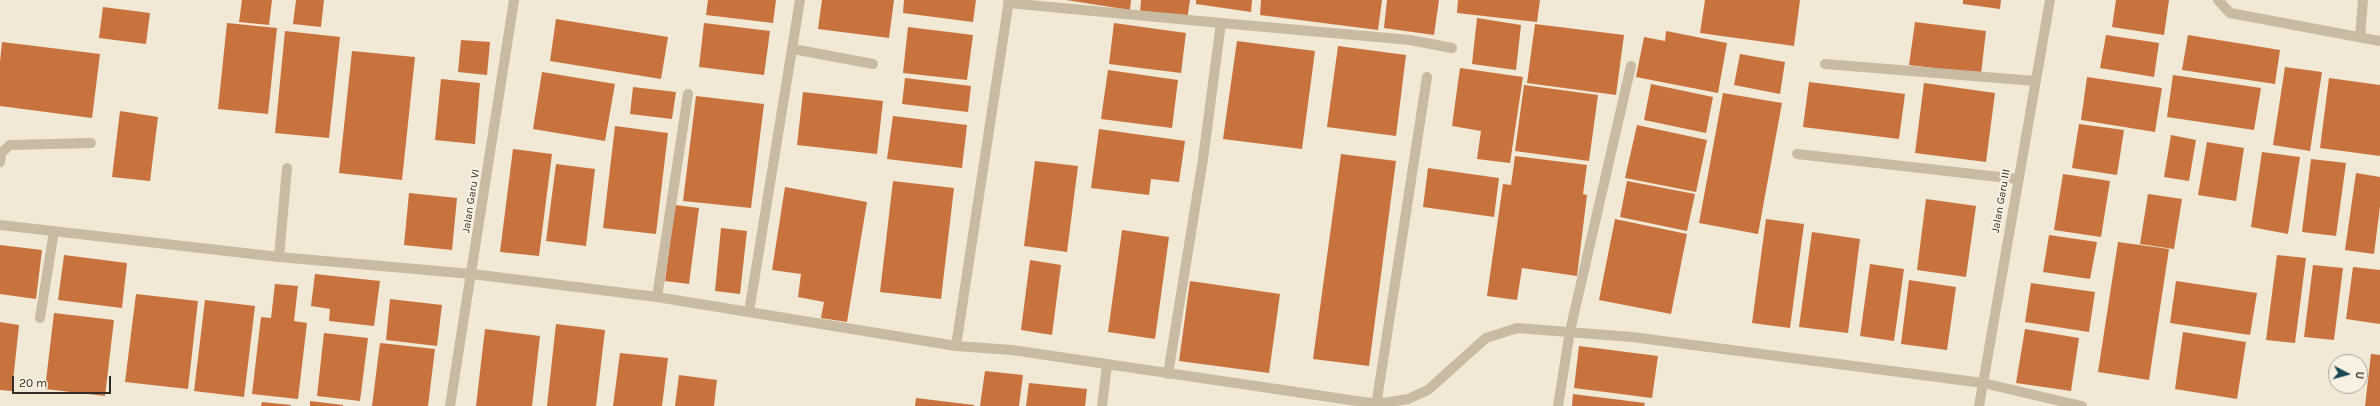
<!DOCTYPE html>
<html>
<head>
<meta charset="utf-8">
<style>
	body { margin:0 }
	#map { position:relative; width:2380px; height:406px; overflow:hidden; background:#f1e8d6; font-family:Karla,sans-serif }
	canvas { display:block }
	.north { position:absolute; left:2328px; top:354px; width:40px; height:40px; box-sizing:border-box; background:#f9f2e2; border:1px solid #aaa396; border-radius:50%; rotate:96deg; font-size:11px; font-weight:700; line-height:16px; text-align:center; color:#332c25 }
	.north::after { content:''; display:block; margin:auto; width:14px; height:18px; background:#1a4955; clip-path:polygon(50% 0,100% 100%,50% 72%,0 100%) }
	.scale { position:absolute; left:12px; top:376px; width:99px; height:18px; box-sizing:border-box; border:2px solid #332c25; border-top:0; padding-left:5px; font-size:12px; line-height:14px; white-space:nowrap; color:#332c25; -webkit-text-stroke:3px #f9f2e2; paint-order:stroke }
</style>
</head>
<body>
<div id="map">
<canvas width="2380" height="406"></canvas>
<div class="north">U</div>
<div class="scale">20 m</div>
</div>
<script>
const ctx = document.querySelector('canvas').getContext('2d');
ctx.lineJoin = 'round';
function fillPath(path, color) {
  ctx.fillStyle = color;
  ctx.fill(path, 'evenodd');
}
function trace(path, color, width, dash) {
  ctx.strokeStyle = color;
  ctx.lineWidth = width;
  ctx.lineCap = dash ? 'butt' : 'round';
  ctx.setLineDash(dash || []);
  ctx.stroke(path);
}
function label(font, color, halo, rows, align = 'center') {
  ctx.font = font + ' Karla,sans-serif';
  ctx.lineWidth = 4;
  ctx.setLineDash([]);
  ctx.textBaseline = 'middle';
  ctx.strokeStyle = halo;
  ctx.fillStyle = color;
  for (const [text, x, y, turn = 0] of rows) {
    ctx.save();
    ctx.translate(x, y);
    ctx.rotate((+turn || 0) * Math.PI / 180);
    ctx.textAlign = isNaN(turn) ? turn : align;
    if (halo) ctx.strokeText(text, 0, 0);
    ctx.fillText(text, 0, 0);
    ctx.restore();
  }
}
const building = new Path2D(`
	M 242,0 L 272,0 L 269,25 L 239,22 Z
	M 296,0 L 324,0 L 321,27 L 293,24 Z
	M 708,0 L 776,0 L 773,23 L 706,15 Z
	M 822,0 L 894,0 L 889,38 L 818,29 Z
	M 904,0 L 976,0 L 973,22 L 903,13 Z
	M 1066,0 L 1131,0 L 1130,10 Z
	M 1141,0 L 1190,0 L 1187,20 L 1140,13 Z
	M 1196,0 L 1252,0 L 1251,12 L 1196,4 Z
	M 1261,0 L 1382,0 L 1378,30 L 1260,15 Z
	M 1387,0 L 1439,0 L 1434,35 L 1384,28 Z
	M 1458,0 L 1540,0 L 1537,22 L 1457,13 Z
	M 1705,0 L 1800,0 L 1794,46 L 1700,33 Z
	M 1963,0 L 2001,0 L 2000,9 L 1963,4 Z
	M 2116,0 L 2169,0 L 2164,35 L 2112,27 Z
	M 103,7 L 150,13 L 146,44 L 99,38 Z
	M 1477,18 L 1521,25 L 1516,70 L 1472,64 Z
	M 556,19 L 668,37 L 661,79 L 550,61 Z
	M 1915,22 L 1986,31 L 1981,74 L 1909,65 Z
	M 227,23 L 277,28 L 268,114 L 218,109 Z
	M 704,23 L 770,31 L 764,75 L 699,67 Z
	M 1114,23 L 1186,33 L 1181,73 L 1109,64 Z
	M 1535,24 L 1624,35 L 1616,95 L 1527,83 Z
	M 908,27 L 973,35 L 967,80 L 903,73 Z
	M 285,31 L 340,37 L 329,138 L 275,133 Z
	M 1666,31 L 1727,43 L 1718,93 L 1636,77 L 1644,37 L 1665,41 Z
	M 2106,35 L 2159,43 L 2154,77 L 2100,68 Z
	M 2188,35 L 2280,50 L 2275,84 L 2182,70 Z
	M 461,40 L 490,42 L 487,75 L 458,72 Z
	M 1237,41 L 1315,51 L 1302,149 L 1223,139 Z
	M 2,42 L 100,54 L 92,118 L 0,106 L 0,62 Z
	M 1338,46 L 1406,55 L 1396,136 L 1327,127 Z
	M 352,51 L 415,57 L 402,180 L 339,173 Z
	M 1740,54 L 1785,62 L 1780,94 L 1734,85 Z
	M 2285,67 L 2322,72 L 2310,151 L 2273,145 Z
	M 1460,68 L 1523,77 L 1510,163 L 1477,159 L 1481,131 L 1452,126 Z
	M 1108,70 L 1178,80 L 1172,128 L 1101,119 Z
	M 542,72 L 615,84 L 605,141 L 533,129 Z
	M 2173,75 L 2261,88 L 2254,130 L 2167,117 Z
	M 2087,77 L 2162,88 L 2155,132 L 2081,120 Z
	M 905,78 L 971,86 L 968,112 L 902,104 Z
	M 2329,78 L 2380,85 L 2380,156 L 2320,148 Z
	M 441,79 L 480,83 L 475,144 L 435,140 Z
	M 1809,82 L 1905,94 L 1899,139 L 1803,127 Z
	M 1924,83 L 1995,93 L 1986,162 L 1915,153 Z
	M 1651,84 L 1713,97 L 1706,133 L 1644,120 Z
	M 1524,85 L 1598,95 L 1589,161 L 1515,151 Z
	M 633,87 L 676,92 L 672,119 L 630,114 Z
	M 803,92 L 883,101 L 877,154 L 797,145 Z
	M 1723,93 L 1782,103 L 1758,234 L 1699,223 Z
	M 696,96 L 764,104 L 751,208 L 683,201 Z
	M 120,111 L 158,117 L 150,181 L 112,177 Z
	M 893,116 L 967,125 L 962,168 L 887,159 Z
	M 2079,124 L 2124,130 L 2117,175 L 2072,168 Z
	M 1637,125 L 1707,140 L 1696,192 L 1625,178 Z
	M 615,126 L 668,133 L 656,234 L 603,228 Z
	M 1099,129 L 1185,141 L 1179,182 L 1151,179 L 1149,195 L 1091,188 Z
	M 2171,135 L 2196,140 L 2189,181 L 2164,177 Z
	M 2207,142 L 2244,148 L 2236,201 L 2198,195 Z
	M 513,149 L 552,154 L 539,256 L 500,252 Z
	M 2262,152 L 2300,157 L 2288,234 L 2251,227 Z
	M 1341,154 L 1396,161 L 1369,366 L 1313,359 Z
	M 1515,156 L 1587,165 L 1583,194 L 1587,195 L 1577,276 L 1522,268 L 1517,300 L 1487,296 L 1503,184 L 1511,185 Z
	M 2311,159 L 2346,163 L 2336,236 L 2302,232 Z
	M 1035,161 L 1078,166 L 1067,252 L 1024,246 Z
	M 556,164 L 595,169 L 586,246 L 546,241 Z
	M 1428,168 L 1499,178 L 1494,217 L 1423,207 Z
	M 2356,173 L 2380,177 L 2380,206 L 2374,254 L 2345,250 Z
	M 2063,174 L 2110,181 L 2101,237 L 2054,230 Z
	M 893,181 L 954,188 L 941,299 L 880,292 Z
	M 1627,181 L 1695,194 L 1687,231 L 1620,217 Z
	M 785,187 L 867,202 L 847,322 L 821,318 L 824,302 L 798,297 L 801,274 L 772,270 Z
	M 409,193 L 457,198 L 452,250 L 404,245 Z
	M 2148,194 L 2182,199 L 2174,249 L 2140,244 Z
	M 1926,199 L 1976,206 L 1966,277 L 1917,270 Z
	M 675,205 L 699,208 L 689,284 L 665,281 Z
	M 1615,219 L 1687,234 L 1671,314 L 1599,300 Z
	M 1766,219 L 1804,224 L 1790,328 L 1752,323 Z
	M 721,228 L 747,231 L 740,294 L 715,291 Z
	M 1122,230 L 1169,237 L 1155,339 L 1108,332 Z
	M 1812,232 L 1860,239 L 1848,333 L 1799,327 Z
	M 2049,235 L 2097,242 L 2090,279 L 2043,272 Z
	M 2118,242 L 2169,249 L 2149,380 L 2098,372 Z
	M 0,245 L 42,250 L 36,299 L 0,294 Z
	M 64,255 L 127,263 L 122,308 L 58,300 Z
	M 2277,255 L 2306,258 L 2295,343 L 2266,340 Z
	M 1030,260 L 1061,265 L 1052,335 L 1021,330 Z
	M 1870,264 L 1904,269 L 1894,341 L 1860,336 Z
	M 2313,265 L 2343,268 L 2334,340 L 2304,337 Z
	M 2353,267 L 2380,270 L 2380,324 L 2346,319 Z
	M 315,274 L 380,281 L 374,326 L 329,321 L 330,309 L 311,306 Z
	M 1909,280 L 1956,287 L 1947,350 L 1901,344 Z
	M 1190,281 L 1280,294 L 1269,373 L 1179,361 Z
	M 2176,281 L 2257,293 L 2250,335 L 2170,323 Z
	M 2031,283 L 2095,292 L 2089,332 L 2025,322 Z
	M 275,284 L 298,286 L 294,321 L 307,323 L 298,399 L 252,394 L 261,317 L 271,318 Z
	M 136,294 L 198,301 L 188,389 L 125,382 Z
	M 390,299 L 442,305 L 437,346 L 386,340 Z
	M 205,300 L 255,306 L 244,397 L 194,391 Z
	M 54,313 L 114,320 L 105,396 L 45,389 Z
	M 0,322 L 19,325 L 12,391 L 0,390 Z
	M 556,324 L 605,330 L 596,406 L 547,406 Z
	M 485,329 L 540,336 L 532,406 L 476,406 Z
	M 2025,329 L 2079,338 L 2071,391 L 2016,383 Z
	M 2183,332 L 2246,342 L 2237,399 L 2175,389 Z
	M 324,333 L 368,338 L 360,401 L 317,396 Z
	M 380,343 L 435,349 L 428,406 L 372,406 Z
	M 1579,346 L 1658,356 L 1652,398 L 1574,388 Z
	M 620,353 L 668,358 L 662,406 L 613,406 Z
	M 2371,354 L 2380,355 L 2380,406 L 2365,406 Z
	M 985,371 L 1023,375 L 1019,406 L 980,406 Z
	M 679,375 L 717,380 L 714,406 L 675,406 Z
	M 1029,383 L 1087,389 L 1085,406 L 1026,406 Z
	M 1573,394 L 1645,403 L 1644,406 L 1572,406 Z
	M 916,398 L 974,405 L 974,406 L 915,406 Z
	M 310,401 L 343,405 L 343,406 L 310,406 Z
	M 262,402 L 291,405 L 290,406 L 261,406 Z`);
const lane = new Path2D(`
	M 793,49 L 873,64
	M 1825,64 L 2035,81
	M 279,257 L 287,168
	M 657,297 L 688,94
	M 40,318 L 54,231
	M 1102,406 L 1107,365`);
const street = new Path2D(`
	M 2218,0 L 2230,13 L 2380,41
	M 1008,3 L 1221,23
	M 2360,37 L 2363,0
	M 1797,154 L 2017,179
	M 0,162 L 1,153 L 10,145 L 91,143
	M 0,225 L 279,257 L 472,274 L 657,297 L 956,346 L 1012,350 L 1377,404 L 1408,399 L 1428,390 L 1486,338 L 1517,328 L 1632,337 L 1983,383 L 2082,406
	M 749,312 L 800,0
	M 956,346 L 1009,0
	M 1168,374 L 1203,159 L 1221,23 L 1410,40 L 1452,48
	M 450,406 L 514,0
	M 1376,406 L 1427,77
	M 1558,406 L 1570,331 L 1631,66
	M 1979,406 L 2050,0`);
const streetNames = [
	["Jalan Garu VI",471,201,-81],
	["Jalan Garu III",2001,201,-80]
];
fillPath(building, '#c8733d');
trace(lane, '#c9baa3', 10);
trace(street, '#c9baa3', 10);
label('11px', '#332c25', '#f9f2e2', streetNames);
</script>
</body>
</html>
